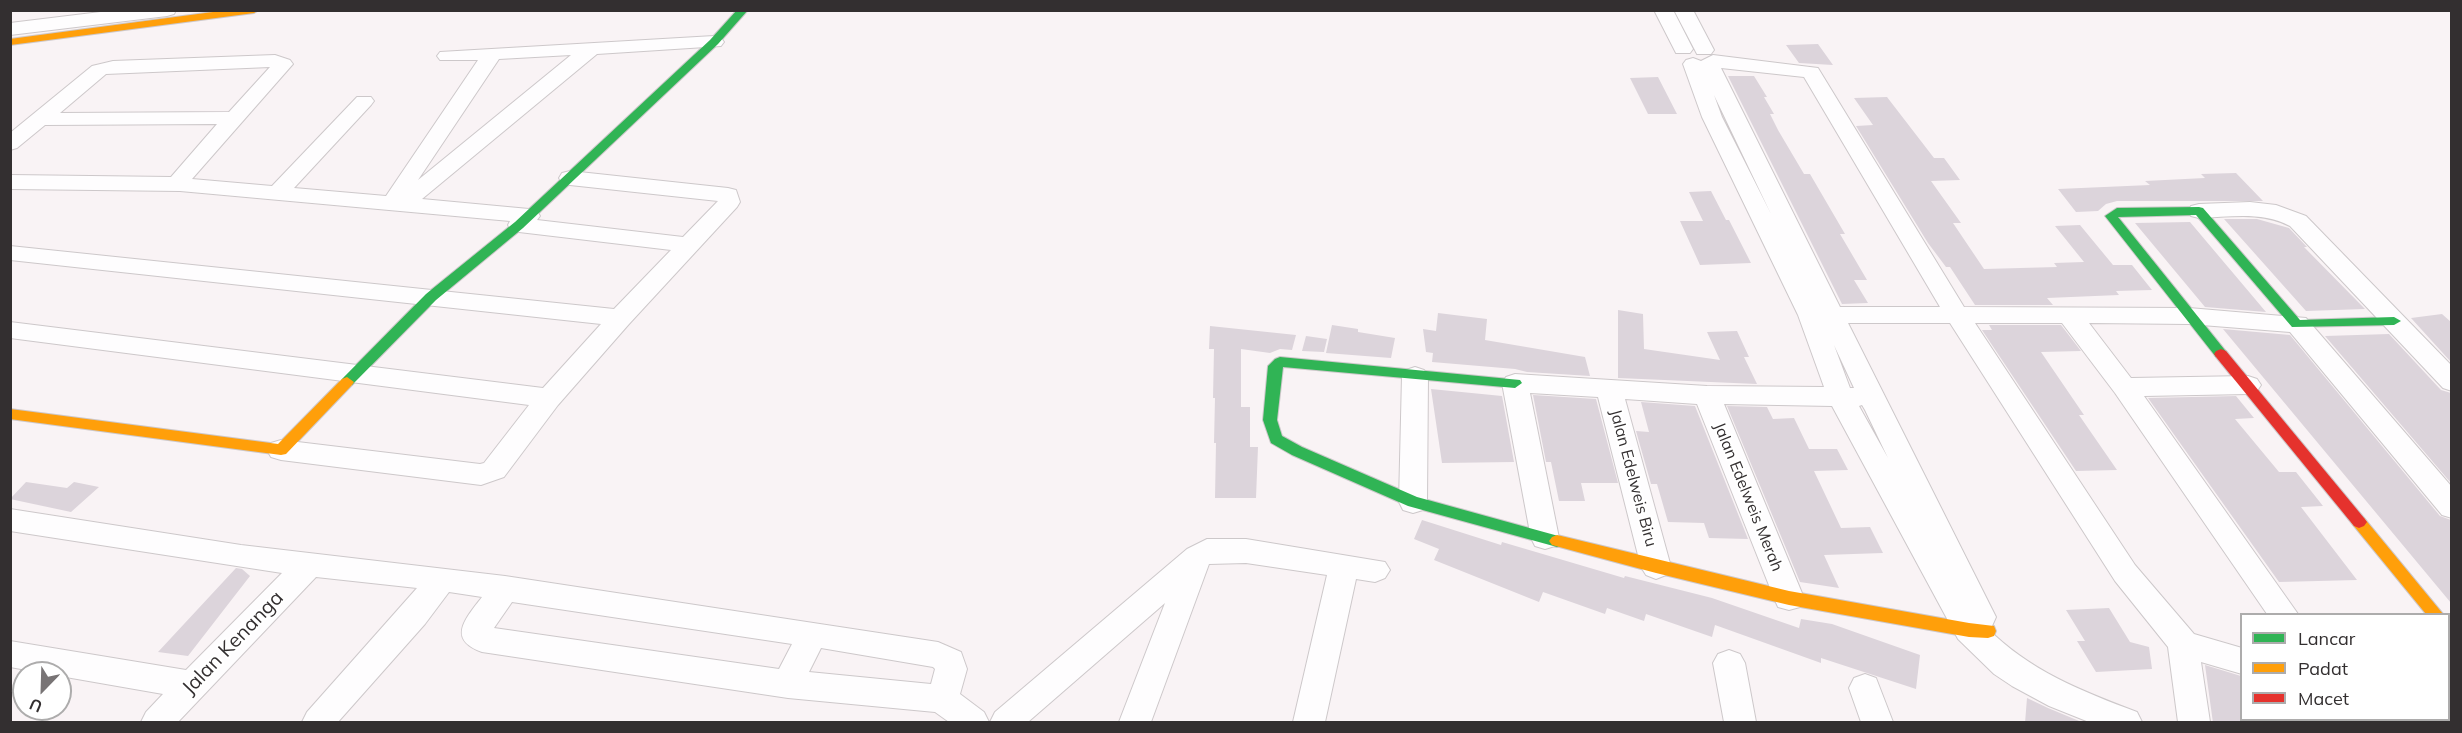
<!DOCTYPE html>
<html>
<head>
<meta charset="utf-8">
<style>
	body { margin:0 }
	#map { position:relative; width:2462px; height:733px; overflow:hidden; background:#f9f3f5; font-family:Mulish,sans-serif }
	canvas { display:block }
	.frame { position:absolute; inset:0; border:12px solid #332f30; pointer-events:none }
	.legend { position:absolute; left:2240px; top:613px; width:210px; height:108px; box-sizing:border-box; background:#fff; border:2px solid #adacac; margin:0; padding:8px 10px; list-style:none; font-size:18px; color:#332f30 }
	.legend li { display:flex; align-items:center; gap:12px; height:30px }
	.legend b { width:30px; border:2px solid #adacac }
	.north { position:absolute; left:12px; top:661px; width:60px; height:60px; box-sizing:border-box; background:#fff; border:2px solid #adacac; border-radius:50%; rotate:203deg; font-size:16px; font-weight:700; line-height:24px; text-align:center; color:#332f30 }
	.north::after { content:''; display:block; margin:auto; width:21px; height:27px; background:#787475; clip-path:polygon(50% 0,100% 100%,50% 72%,0 100%) }
</style>
</head>
<body>
<div id="map">
<canvas width="2462" height="733"></canvas>
<div class="frame"></div>
<ul class="legend">
<li><b style="height:8px;background:#30b455"></b>Lancar</li>
<li><b style="height:8px;background:#ff9f0a"></b>Padat</li>
<li><b style="height:8px;background:#e5322d"></b>Macet</li>
</ul>
<div class="north">U</div>
</div>
<script>
const ctx = document.querySelector('canvas').getContext('2d');
ctx.lineJoin = 'round';
function fillPath(path, color) {
  ctx.fillStyle = color;
  ctx.fill(path, 'evenodd');
}
function trace(path, color, width, dash) {
  ctx.strokeStyle = color;
  ctx.lineWidth = width;
  ctx.lineCap = dash ? 'butt' : 'round';
  ctx.setLineDash(dash || []);
  ctx.stroke(path);
}
function label(font, color, halo, rows, align = 'center') {
  ctx.font = font + ' Mulish,sans-serif';
  ctx.lineWidth = 4.5;
  ctx.setLineDash([]);
  ctx.textBaseline = 'middle';
  ctx.strokeStyle = halo;
  ctx.fillStyle = color;
  for (const [text, x, y, turn = 0] of rows) {
    ctx.save();
    ctx.translate(x, y);
    ctx.rotate((+turn || 0) * Math.PI / 180);
    ctx.textAlign = isNaN(turn) ? turn : align;
    if (halo) ctx.strokeText(text, 0, 0);
    ctx.fillText(text, 0, 0);
    ctx.restore();
  }
}
const building = new Path2D(`
	M 1818,44 L 1833,65 L 1799,63 L 1786,45 Z
	M 1728,76 L 1754,76 L 1767,97 L 1764,97 L 1774,114 L 1770,114 L 1778,130 L 1804,174 L 1810,174 L 1845,234 L 1840,234 L 1867,280 L 1854,280 L 1868,303 L 1842,304 Z
	M 1658,77 L 1677,114 L 1648,114 L 1630,78 Z
	M 1887,97 L 1934,158 L 1944,158 L 1960,180 L 1931,181 L 1961,223 L 1953,223 L 1984,269 L 2057,267 L 2054,263 L 2084,262 L 2055,226 L 2080,225 L 2113,265 L 2132,265 L 2152,290 L 2116,291 L 2119,295 L 2047,298 L 2053,305 L 1975,305 L 1950,267 L 1946,267 L 1928,243 L 1856,126 L 1873,125 L 1854,98 Z
	M 2236,173 L 2263,201 L 2117,201 L 2106,204 L 2098,211 L 2076,212 L 2058,189 L 2150,185 L 2145,181 L 2205,178 L 2201,174 Z
	M 1711,191 L 1726,220 L 1729,220 L 1751,263 L 1700,265 L 1680,221 L 1703,221 L 1689,192 Z
	M 2224,219 L 2257,219 L 2289,228 L 2307,247 L 2304,247 L 2365,309 L 2306,311 Z
	M 2190,222 L 2266,312 L 2205,307 L 2135,223 Z
	M 1618,310 L 1643,314 L 1644,349 L 1720,360 L 1707,332 L 1737,331 L 1749,357 L 1744,357 L 1757,384 L 1618,378 Z
	M 1438,313 L 1487,319 L 1485,340 L 1585,357 L 1590,376 L 1527,372 L 1515,369 L 1432,362 L 1433,353 L 1426,352 L 1423,329 L 1436,331 Z
	M 2442,314 L 2451,322 L 2451,362 L 2411,318 Z
	M 1332,325 L 1358,329 L 1358,332 L 1395,338 L 1391,358 L 1326,353 Z
	M 1989,325 L 2061,325 L 2081,351 L 2041,352 L 2084,415 L 2079,415 L 2117,470 L 2076,471 L 1982,330 L 1992,330 Z
	M 1210,326 L 1296,335 L 1292,350 L 1280,349 L 1270,353 L 1241,349 L 1241,407 L 1250,407 L 1250,447 L 1258,447 L 1256,498 L 1215,498 L 1216,443 L 1214,443 L 1215,398 L 1213,398 L 1214,349 L 1209,349 Z
	M 2223,329 L 2290,335 L 2440,516 L 2451,520 L 2451,603 Z
	M 2389,334 L 2441,390 L 2451,393 L 2451,483 L 2325,336 Z
	M 1306,336 L 1327,339 L 1324,352 L 1302,351 Z
	M 1431,389 L 1502,396 L 1514,462 L 1442,463 Z
	M 1533,395 L 1596,399 L 1618,483 L 1581,483 L 1585,501 L 1559,501 L 1551,462 L 1546,462 Z
	M 2236,396 L 2254,418 L 2235,419 L 2279,472 L 2296,472 L 2323,506 L 2301,507 L 2357,580 L 2279,582 L 2148,398 Z
	M 1641,402 L 1695,406 L 1748,539 L 1709,538 L 1704,523 L 1668,522 L 1657,484 L 1651,484 L 1636,431 L 1649,432 Z
	M 1727,406 L 1767,407 L 1773,419 L 1794,418 L 1809,449 L 1837,449 L 1848,470 L 1814,471 L 1841,528 L 1870,527 L 1883,553 L 1824,555 L 1839,588 L 1800,582 Z
	M 26,482 L 67,488 L 74,482 L 99,487 L 71,512 L 10,499 Z
	M 1422,520 L 1501,545 L 1502,542 L 1624,578 L 1625,576 L 1712,598 L 1799,628 L 1801,619 L 1832,624 L 1920,655 L 1916,689 L 1821,658 L 1821,663 L 1715,625 L 1712,637 L 1646,614 L 1644,621 L 1607,608 L 1605,614 L 1543,592 L 1539,602 L 1434,560 L 1439,549 L 1414,539 Z
	M 236,568 L 242,569 L 250,576 L 188,656 L 158,652 Z
	M 2109,608 L 2130,642 L 2149,647 L 2152,669 L 2096,672 L 2077,641 L 2085,641 L 2066,610 Z
	M 2205,665 L 2241,676 L 2241,723 L 2213,723 Z
	M 2027,698 L 2048,708 L 2084,723 L 2025,723 Z`);
const street = new Path2D(`
	M 117,10 L 176,10 L 174,14 L 167,16 L 10,35 L 10,23 Z
	M 1654,10 L 1673,10 L 1693,49 L 1690,53 L 1676,53 Z
	M 1674,10 L 1693,10 L 1714,50 L 1711,54 L 1697,54 Z
	M 714,36 L 721,38 L 724,42 L 721,46 L 597,54 L 422,199 L 529,209 L 537,211 L 540,216 L 537,220 L 683,237 L 718,201 L 570,185 L 562,183 L 559,178 L 562,173 L 570,171 L 728,188 L 736,190 L 740,202 L 737,207 L 629,324 L 558,405 L 504,477 L 481,485 L 281,460 L 271,457 L 267,450 L 271,443 L 281,440 L 480,464 L 484,463 L 529,405 L 10,338 L 10,322 L 543,388 L 601,324 L 10,260 L 10,246 L 614,309 L 671,250 L 519,232 L 511,230 L 508,225 L 510,221 L 180,191 L 10,189 L 10,175 L 171,177 L 217,124 L 45,125 L 17,148 L 10,150 L 10,133 L 92,66 L 113,61 L 275,55 L 290,60 L 293,64 L 192,179 L 272,186 L 357,97 L 371,97 L 374,101 L 371,105 L 294,188 L 386,196 L 478,60 L 440,60 L 437,56 L 440,52 ZM 571,55 L 418,180 L 499,59 ZM 270,67 L 229,112 L 60,113 L 106,74 Z
	M 1713,55 L 1818,68 L 1964,307 L 2189,308 L 2306,318 L 2452,487 L 2452,518 L 2442,515 L 2290,332 L 2189,324 L 2089,323 L 2131,378 L 2248,376 L 2257,379 L 2261,385 L 2257,391 L 2248,394 L 2144,396 L 2298,614 L 2267,614 L 2115,393 L 2062,323 L 1975,323 L 2135,565 L 2194,634 L 2242,648 L 2242,674 L 2201,662 L 2210,722 L 2178,722 L 2168,647 L 2115,581 L 1950,323 L 1848,323 L 1996,617 L 1992,626 L 1987,628 C 2030,671 2081,691 2137,712 L 2142,722 L 2089,722 L 2049,706 L 2012,686 L 1994,674 L 1958,639 L 1832,406 L 1724,404 L 1804,598 L 1800,607 L 1789,610 L 1778,607 L 1774,598 L 1697,404 L 1625,399 L 1671,567 L 1666,575 L 1656,579 L 1646,575 L 1641,567 L 1598,397 L 1530,393 L 1559,538 L 1555,546 L 1545,549 L 1535,546 L 1531,538 L 1502,383 L 1506,377 L 1515,374 L 1707,386 L 1824,387 L 1798,315 L 1702,117 L 1683,64 L 1686,60 L 1693,58 L 1701,61 ZM 1721,68 L 1804,77 L 1940,307 L 1840,307 ZM 1714,95 L 1771,214 L 1722,117 ZM 1834,345 L 1854,388 L 1850,388 ZM 1862,405 L 1865,410 L 1888,458 L 1859,406 Z
	M 2250,202 L 2276,205 L 2306,216 L 2452,366 L 2452,391 L 2443,388 L 2290,226 C 2262,211 2230,217 2199,218 L 2191,216 L 2188,211 L 2191,206 L 2199,204 Z
	M 1415,367 L 1424,370 L 1428,376 L 1427,502 L 1423,510 L 1413,513 L 1403,510 L 1399,502 L 1402,376 L 1406,370 Z
	M 10,509 L 241,545 L 505,576 L 938,642 L 961,652 L 967,669 L 960,694 L 984,712 L 989,722 L 949,722 L 935,712 L 788,698 L 482,652 C 446,639 466,618 482,597 L 449,592 L 425,624 L 338,722 L 302,722 L 307,712 L 417,588 L 316,577 L 178,722 L 141,722 L 146,712 L 163,694 L 60,676 L 60,673 L 43,673 L 10,667 L 10,641 L 186,670 L 282,573 L 10,531 ZM 512,602 L 792,644 L 779,669 L 494,628 ZM 821,648 L 933,667 L 935,669 L 931,684 L 809,672 Z
	M 1207,539 L 1246,539 L 1385,562 L 1390,570 L 1385,578 L 1375,582 L 1356,579 L 1325,722 L 1293,722 L 1327,575 L 1246,563 L 1209,564 L 1151,722 L 1119,722 L 1165,603 L 1028,722 L 990,722 L 995,712 L 1187,549 Z
	M 2448,618 L 2452,619 L 2452,648 L 2448,647 Z
	M 1729,650 L 1740,654 L 1745,663 L 1756,722 L 1724,722 L 1713,663 L 1718,654 Z
	M 1865,674 L 1876,678 L 1893,722 L 1861,722 L 1849,688 L 1854,678 Z
	M 2448,707 L 2452,708 L 2452,722 L 2425,722 L 2424,720 L 2448,720 Z`);
const fast = new Path2D(`
	M 737,10 L 748,10 L 718,44 L 523,228 L 436,300 L 352,385 L 342,385 L 340,382 L 342,379 L 426,294 L 515,222 L 710,40 Z
	M 2199,207 L 2203,208 L 2300,320 L 2394,317 L 2401,321 L 2394,325 L 2292,327 L 2196,215 L 2118,217 L 2228,354 L 2226,357 L 2216,357 L 2105,216 L 2117,208 Z
	M 1280,357 L 1520,380 L 1522,383 L 1515,388 L 1283,367 L 1277,420 L 1282,436 L 1302,447 L 1417,497 L 1562,537 L 1565,541 L 1562,545 L 1557,547 L 1408,506 L 1292,455 L 1271,443 L 1263,420 L 1268,366 L 1275,359 Z`);
const slow = new Path2D(`
	M 228,10 L 259,10 L 254,13 L 10,45 L 10,39 Z
	M 347,377 L 354,382 L 352,385 L 286,454 L 281,455 L 10,419 L 10,409 L 278,444 L 342,379 Z
	M 2359,516 L 2364,518 L 2443,614 L 2426,614 L 2354,526 L 2351,522 L 2354,518 Z
	M 1557,535 L 1789,591 L 1969,623 L 1994,626 L 1996,631 L 1994,636 L 1988,638 L 1969,637 L 1789,605 L 1656,573 L 1552,545 L 1549,541 L 1552,537 Z`);
const jam = new Path2D(`
	M 2221,349 L 2226,351 L 2364,518 L 2367,522 L 2364,526 L 2359,528 L 2354,526 L 2216,357 L 2214,354 L 2216,351 Z`);
const streetNames = [
	["Jalan Edelweis Biru",1633,478,75],
	["Jalan Edelweis Merah",1748,497,68]
];
const nearStreetnames = [
	["Jalan Kenanga",233,643,-46]
];
fillPath(building, '#dcd4db');
trace(street, '#cdc8ca', 2);
trace(fast, '#cdc8ca', 2);
trace(slow, '#cdc8ca', 2);
trace(jam, '#cdc8ca', 2);
fillPath(street, '#fefdfe');
fillPath(fast, '#30b455');
fillPath(slow, '#ff9f0a');
fillPath(jam, '#e5322d');
label('16px', '#332f30', '#fff', streetNames);
label('20px', '#332f30', '#fff', nearStreetnames);
</script>
</body>
</html>
